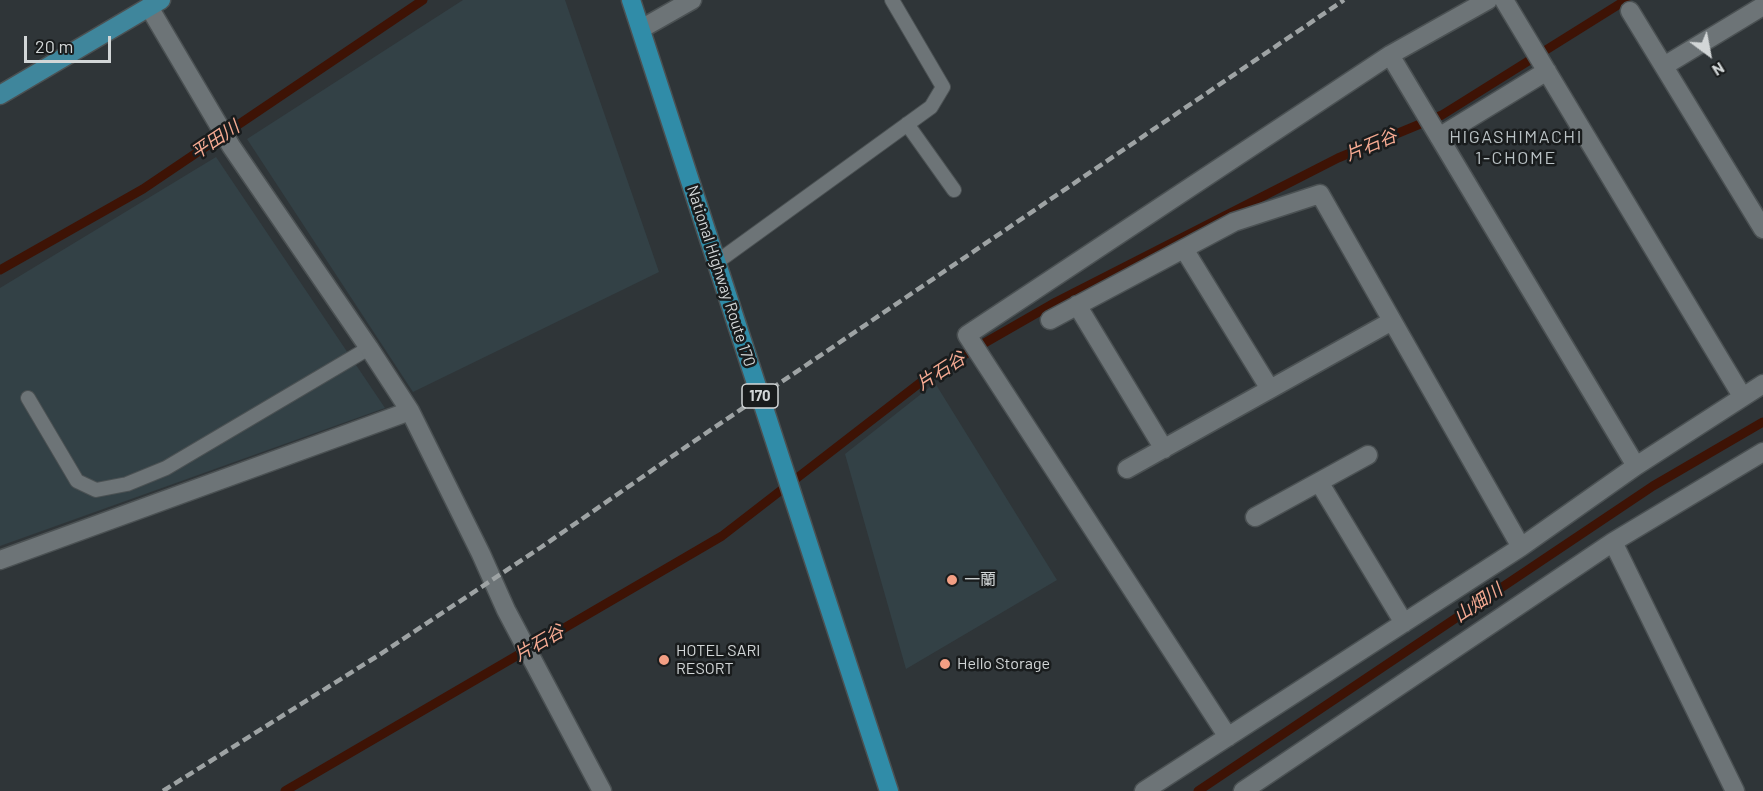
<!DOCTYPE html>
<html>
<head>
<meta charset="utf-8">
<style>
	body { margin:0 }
	#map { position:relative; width:1763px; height:791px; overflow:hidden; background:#2f3538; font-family:Barlow,sans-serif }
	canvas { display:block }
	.north { position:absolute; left:1679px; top:24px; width:60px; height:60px; -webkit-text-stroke:4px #191c1d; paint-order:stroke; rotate:148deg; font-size:16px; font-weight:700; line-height:24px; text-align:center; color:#d2d6d7 }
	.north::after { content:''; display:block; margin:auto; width:21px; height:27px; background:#d2d6d7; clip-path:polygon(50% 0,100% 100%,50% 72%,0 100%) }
	.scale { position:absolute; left:24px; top:36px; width:87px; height:27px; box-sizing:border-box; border:3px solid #d2d6d7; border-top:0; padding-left:8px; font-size:18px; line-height:21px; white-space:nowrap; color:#d2d6d7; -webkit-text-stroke:4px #191c1d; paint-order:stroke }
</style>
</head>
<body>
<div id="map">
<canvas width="1763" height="791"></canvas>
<div class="north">N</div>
<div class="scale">20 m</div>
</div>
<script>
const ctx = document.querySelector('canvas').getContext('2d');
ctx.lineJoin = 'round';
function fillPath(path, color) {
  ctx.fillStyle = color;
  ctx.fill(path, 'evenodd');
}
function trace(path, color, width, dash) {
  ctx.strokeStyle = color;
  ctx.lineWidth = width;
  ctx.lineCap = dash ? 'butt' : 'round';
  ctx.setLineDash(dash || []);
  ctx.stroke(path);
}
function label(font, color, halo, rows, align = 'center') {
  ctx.font = font + ' Barlow,"Noto Sans JP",sans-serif';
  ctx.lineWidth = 5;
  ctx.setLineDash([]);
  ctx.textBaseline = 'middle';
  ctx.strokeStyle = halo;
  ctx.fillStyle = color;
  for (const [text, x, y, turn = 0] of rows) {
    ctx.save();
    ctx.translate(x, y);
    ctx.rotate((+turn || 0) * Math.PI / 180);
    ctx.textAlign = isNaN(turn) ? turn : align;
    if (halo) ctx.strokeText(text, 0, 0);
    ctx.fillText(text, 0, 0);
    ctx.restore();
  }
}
const built = new Path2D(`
	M 463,0 L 565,0 L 659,272 L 413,392 L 247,139 Z
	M 216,157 L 385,408 L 0,546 L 0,288 Z
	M 935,383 L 1057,580 L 906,669 L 845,454 Z`);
const stream = new Path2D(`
	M 0,270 L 143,189 L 423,0
	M 285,791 L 722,536 L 934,372 L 1056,302 L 1338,158 L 1442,115 L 1626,0
	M 1198,791 L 1653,486 L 1763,422`);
const service = new Path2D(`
	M 907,124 L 954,190
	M 717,262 L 931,107 L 943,87 L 892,0
	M 28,398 L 77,481 L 96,490 L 127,484 L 166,468 L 369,348`);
const minor = new Path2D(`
	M 1504,0 L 1742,396
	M 149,7 L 231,146 L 369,348 L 410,411 L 481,554 L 506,610 L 602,791
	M 1630,11 L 1763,229
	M 641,29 L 692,0
	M 1390,55 L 1636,466
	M 1664,66 L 1763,6
	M 1439,137 L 1547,71
	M 1184,249 L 1270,389
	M 1077,305 L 1164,449
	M 1050,320 L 1234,222 L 1320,194 L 1521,547
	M 1127,469 L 1392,321
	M 1319,482 L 1404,623
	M 1255,517 L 1368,455
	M 0,560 L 410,411
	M 1228,737 L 967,335 L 1390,55 L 1488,0
	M 1144,791 L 1521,547 L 1636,466 L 1763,384
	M 1243,791 L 1613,542
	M 1735,791 L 1613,542 L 1763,452`);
const primary = new Path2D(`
	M 0,95 L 161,0`);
const trunk = new Path2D(`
	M 631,0 L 889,791`);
const rail = new Path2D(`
	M 163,791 L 379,655 L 540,548 L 690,444 L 1344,0`);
const markers = [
	[952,580,6,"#f39f84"],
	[664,660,6,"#f39f84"],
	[945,664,6,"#f39f84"]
];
const shields = [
	[760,396,36]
];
const shieldNames = [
	["170",760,396]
];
const streetNames = [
	["National Highway Route 170",721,276,72]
];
const poiNames = [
	["一蘭",964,580],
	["HOTEL SARI",676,651],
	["RESORT",676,669],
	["Hello Storage",957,664]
];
const neighbourhoodNames = [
	["HIGASHIMACHI",1516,137],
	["1-CHOME",1516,158]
];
const waterNames = [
	["平田川",215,140,-34],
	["片石谷",1371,145,-23],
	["片石谷",941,371,-33],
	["山畑川",1478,603,-34],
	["片石谷",539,643,-30]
];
fillPath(built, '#334146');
trace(stream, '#3e1305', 9);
trace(service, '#4b5153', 16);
trace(minor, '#4b5153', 21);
trace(primary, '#4b5153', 21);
trace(trunk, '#4b5153', 21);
trace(service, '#6d7477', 14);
trace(minor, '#6d7477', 18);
trace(primary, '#3f869c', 18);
trace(trunk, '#308ca8', 18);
trace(rail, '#9ea3a4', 4.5, [9, 4.5]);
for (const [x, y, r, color] of markers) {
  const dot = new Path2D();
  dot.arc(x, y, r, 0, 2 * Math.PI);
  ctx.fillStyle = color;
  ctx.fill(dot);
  trace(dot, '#191c1d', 2);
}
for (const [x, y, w] of shields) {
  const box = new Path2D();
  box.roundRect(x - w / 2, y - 12, w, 24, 4.5);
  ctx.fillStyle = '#191c1d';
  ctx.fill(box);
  trace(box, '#d2d6d7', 1.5);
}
label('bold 15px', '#d2d6d7', null, shieldNames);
label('16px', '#d2d6d7', '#191c1d', streetNames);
label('16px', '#d2d6d7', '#191c1d', poiNames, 'left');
ctx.letterSpacing = '1.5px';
label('18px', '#bac2c5', '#191c1d', neighbourhoodNames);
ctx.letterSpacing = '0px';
label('italic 18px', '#f6aa92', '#191c1d', waterNames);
</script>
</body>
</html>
